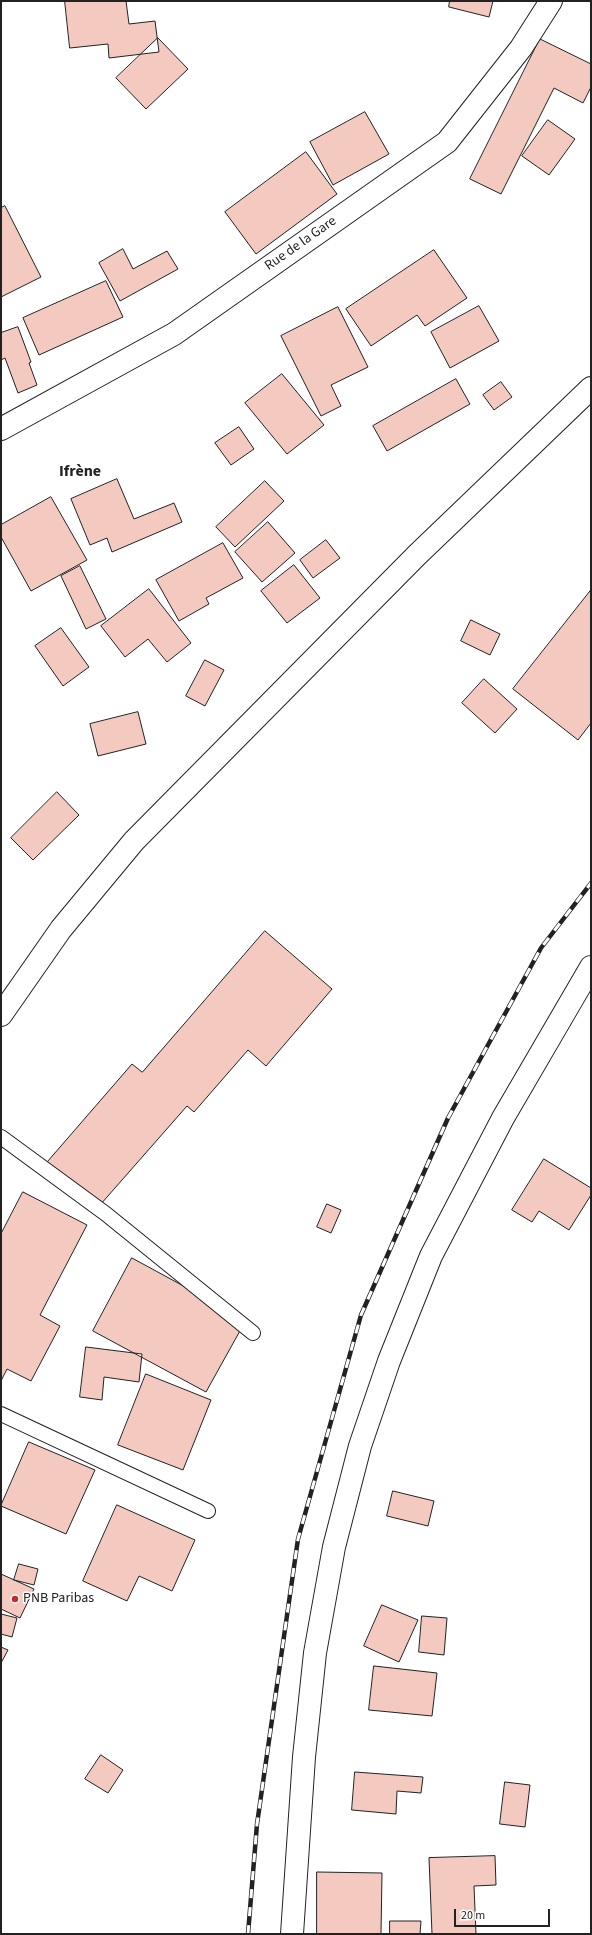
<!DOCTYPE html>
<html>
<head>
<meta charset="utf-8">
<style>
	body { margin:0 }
	#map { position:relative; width:592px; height:1935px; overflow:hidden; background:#fff; font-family:"Source Sans 3",sans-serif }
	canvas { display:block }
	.frame { position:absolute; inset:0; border:2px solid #222; pointer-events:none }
	.scale { position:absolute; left:454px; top:1909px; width:96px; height:18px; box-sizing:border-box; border:2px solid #222; border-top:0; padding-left:5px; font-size:12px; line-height:14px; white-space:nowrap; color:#222; -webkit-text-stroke:3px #fff; paint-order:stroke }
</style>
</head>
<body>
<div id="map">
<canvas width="592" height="1935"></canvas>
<div class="frame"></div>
<div class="scale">20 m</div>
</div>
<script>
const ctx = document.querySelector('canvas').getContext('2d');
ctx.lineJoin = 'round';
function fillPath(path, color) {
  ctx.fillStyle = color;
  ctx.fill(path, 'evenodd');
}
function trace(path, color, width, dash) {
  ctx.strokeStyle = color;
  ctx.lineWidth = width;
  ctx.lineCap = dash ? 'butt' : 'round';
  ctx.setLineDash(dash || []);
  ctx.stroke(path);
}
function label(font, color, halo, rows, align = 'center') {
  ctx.font = font + ' "Source Sans 3",sans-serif';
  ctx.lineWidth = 3;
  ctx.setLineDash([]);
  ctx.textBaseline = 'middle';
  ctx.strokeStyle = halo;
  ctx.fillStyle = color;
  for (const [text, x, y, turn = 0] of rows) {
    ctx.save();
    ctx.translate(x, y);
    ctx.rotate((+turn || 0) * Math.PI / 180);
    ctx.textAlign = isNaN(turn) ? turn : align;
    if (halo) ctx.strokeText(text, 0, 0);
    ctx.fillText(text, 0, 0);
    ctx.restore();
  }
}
const building = new Path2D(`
	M 65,1 L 126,1 L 129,24 L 155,21 L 159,52 L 109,58 L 108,44 L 70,48 Z
	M 450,1 L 493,1 L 489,17 L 449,7 Z
	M 158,38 L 188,69 L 146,109 L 116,78 Z
	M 540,39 L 591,64 L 591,87 L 583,103 L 554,88 L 501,194 L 470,179 Z
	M 365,112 L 389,154 L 333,185 L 310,142 Z
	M 548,120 L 575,139 L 549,175 L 522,156 Z
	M 306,152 L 337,194 L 256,254 L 225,212 Z
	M 5,206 L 41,277 L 1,297 L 1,208 Z
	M 123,249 L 133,269 L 167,251 L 178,269 L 120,301 L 99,263 Z
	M 434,250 L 467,298 L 425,326 L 417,315 L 371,346 L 346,309 Z
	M 106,281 L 123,317 L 39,355 L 23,318 Z
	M 479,306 L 499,341 L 450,368 L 431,332 Z
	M 338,307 L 368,367 L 331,385 L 341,406 L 321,416 L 281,336 Z
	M 18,327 L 31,362 L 29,363 L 37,385 L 18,393 L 5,358 L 1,360 L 1,333 Z
	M 282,374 L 324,425 L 287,454 L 245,403 Z
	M 456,379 L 470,404 L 387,451 L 373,426 Z
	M 501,382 L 512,397 L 494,410 L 483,395 Z
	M 239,427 L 254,449 L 231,465 L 215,443 Z
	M 117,479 L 134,519 L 174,503 L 182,522 L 112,552 L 107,538 L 90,545 L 71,499 Z
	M 265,481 L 284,501 L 235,547 L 216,527 Z
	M 51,497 L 87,560 L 31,591 L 1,537 L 1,525 Z
	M 268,522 L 295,553 L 262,582 L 235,552 Z
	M 326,540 L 340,558 L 313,578 L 300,560 Z
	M 223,543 L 243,578 L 206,598 L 209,604 L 179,621 L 156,580 Z
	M 294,565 L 320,598 L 287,623 L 261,591 Z
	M 80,566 L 106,619 L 86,629 L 61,576 Z
	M 149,589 L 191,643 L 167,662 L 148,639 L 125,657 L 101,626 Z
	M 591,590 L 591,723 L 578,740 L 513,689 Z
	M 471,620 L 500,634 L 490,655 L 461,641 Z
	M 61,628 L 89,667 L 63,686 L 35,646 Z
	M 205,660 L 224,670 L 205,706 L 186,696 Z
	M 484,679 L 517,709 L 495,733 L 462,703 Z
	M 138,712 L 146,744 L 98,756 L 90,724 Z
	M 57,792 L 79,815 L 33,860 L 11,838 Z
	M 265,931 L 332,989 L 266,1066 L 248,1050 L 194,1112 L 187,1106 L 93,1213 L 41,1169 L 132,1064 L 142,1072 Z
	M 544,1159 L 591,1188 L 591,1195 L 569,1230 L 539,1211 L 532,1222 L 512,1210 Z
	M 23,1192 L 87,1225 L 40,1315 L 60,1326 L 31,1381 L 7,1369 L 1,1381 L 1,1234 Z
	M 327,1204 L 341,1210 L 331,1233 L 317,1227 Z
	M 132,1258 L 246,1320 L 206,1392 L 93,1331 Z
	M 86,1347 L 142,1354 L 139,1382 L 104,1377 L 102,1400 L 80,1397 Z
	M 146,1374 L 211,1400 L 183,1470 L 118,1445 Z
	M 29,1442 L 95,1470 L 66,1534 L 1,1506 Z
	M 393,1491 L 434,1501 L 428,1526 L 387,1516 Z
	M 117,1505 L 195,1540 L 172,1591 L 139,1576 L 127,1601 L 83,1581 Z
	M 19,1564 L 38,1569 L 34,1585 L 14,1580 Z
	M 1,1574 L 34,1589 L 20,1618 L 1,1609 Z
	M 382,1605 L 418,1620 L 399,1662 L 364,1646 Z
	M 1,1614 L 17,1618 L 12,1637 L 1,1634 Z
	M 422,1616 L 447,1618 L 444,1655 L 419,1652 Z
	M 1,1647 L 8,1650 L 1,1663 Z
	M 374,1666 L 437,1673 L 432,1716 L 369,1710 Z
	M 101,1755 L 123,1770 L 108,1793 L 85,1779 Z
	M 355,1772 L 423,1777 L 421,1793 L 397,1791 L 396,1814 L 352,1810 Z
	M 505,1782 L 530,1785 L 525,1827 L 500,1824 Z
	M 495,1856 L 496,1885 L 474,1886 L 476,1934 L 432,1934 L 429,1858 Z
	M 317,1872 L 382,1873 L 381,1934 L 317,1934 Z
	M 390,1921 L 421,1921 L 420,1934 L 390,1934 Z`);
const lane = new Path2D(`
	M 1,1137 L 106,1214 L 253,1333
	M 1,1414 L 208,1511`);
const street = new Path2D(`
	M 292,1934 L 304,1757 L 315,1653 L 334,1547 L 360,1446 L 389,1361 L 431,1256 L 503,1118 L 591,967`);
const primary = new Path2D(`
	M 1,429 L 174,334 L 447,142 L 521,48 L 551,1
	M 1,1015 L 61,929 L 134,841 L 417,555 L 591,388`);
const rail = new Path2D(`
	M 248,1934 L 257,1824 L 298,1539 L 361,1315 L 448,1118 L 541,948 L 591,883`);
const markers = [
	[15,1599,4,"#c62828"]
];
const streetNames = [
	["Rue de la Gare",301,244,-35]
];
const poiNames = [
	["PNB Paribas",23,1599]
];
const quarterNames = [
	["Ifrène",80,472]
];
fillPath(building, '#f3c9c0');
trace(building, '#222', 1);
trace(lane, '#222', 16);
trace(street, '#222', 24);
trace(primary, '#222', 24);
trace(lane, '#fff', 14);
trace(street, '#fff', 22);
trace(primary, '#fff', 22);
trace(rail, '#222', 4.5);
trace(rail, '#fff', 3, [9]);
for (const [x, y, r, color] of markers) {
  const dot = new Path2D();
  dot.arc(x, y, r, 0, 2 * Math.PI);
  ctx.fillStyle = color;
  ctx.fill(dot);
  trace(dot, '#fff', 1.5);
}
label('14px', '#222', '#fff', streetNames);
label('14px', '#222', '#fff', poiNames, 'left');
label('bold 16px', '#222', '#fff', quarterNames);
</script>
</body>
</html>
